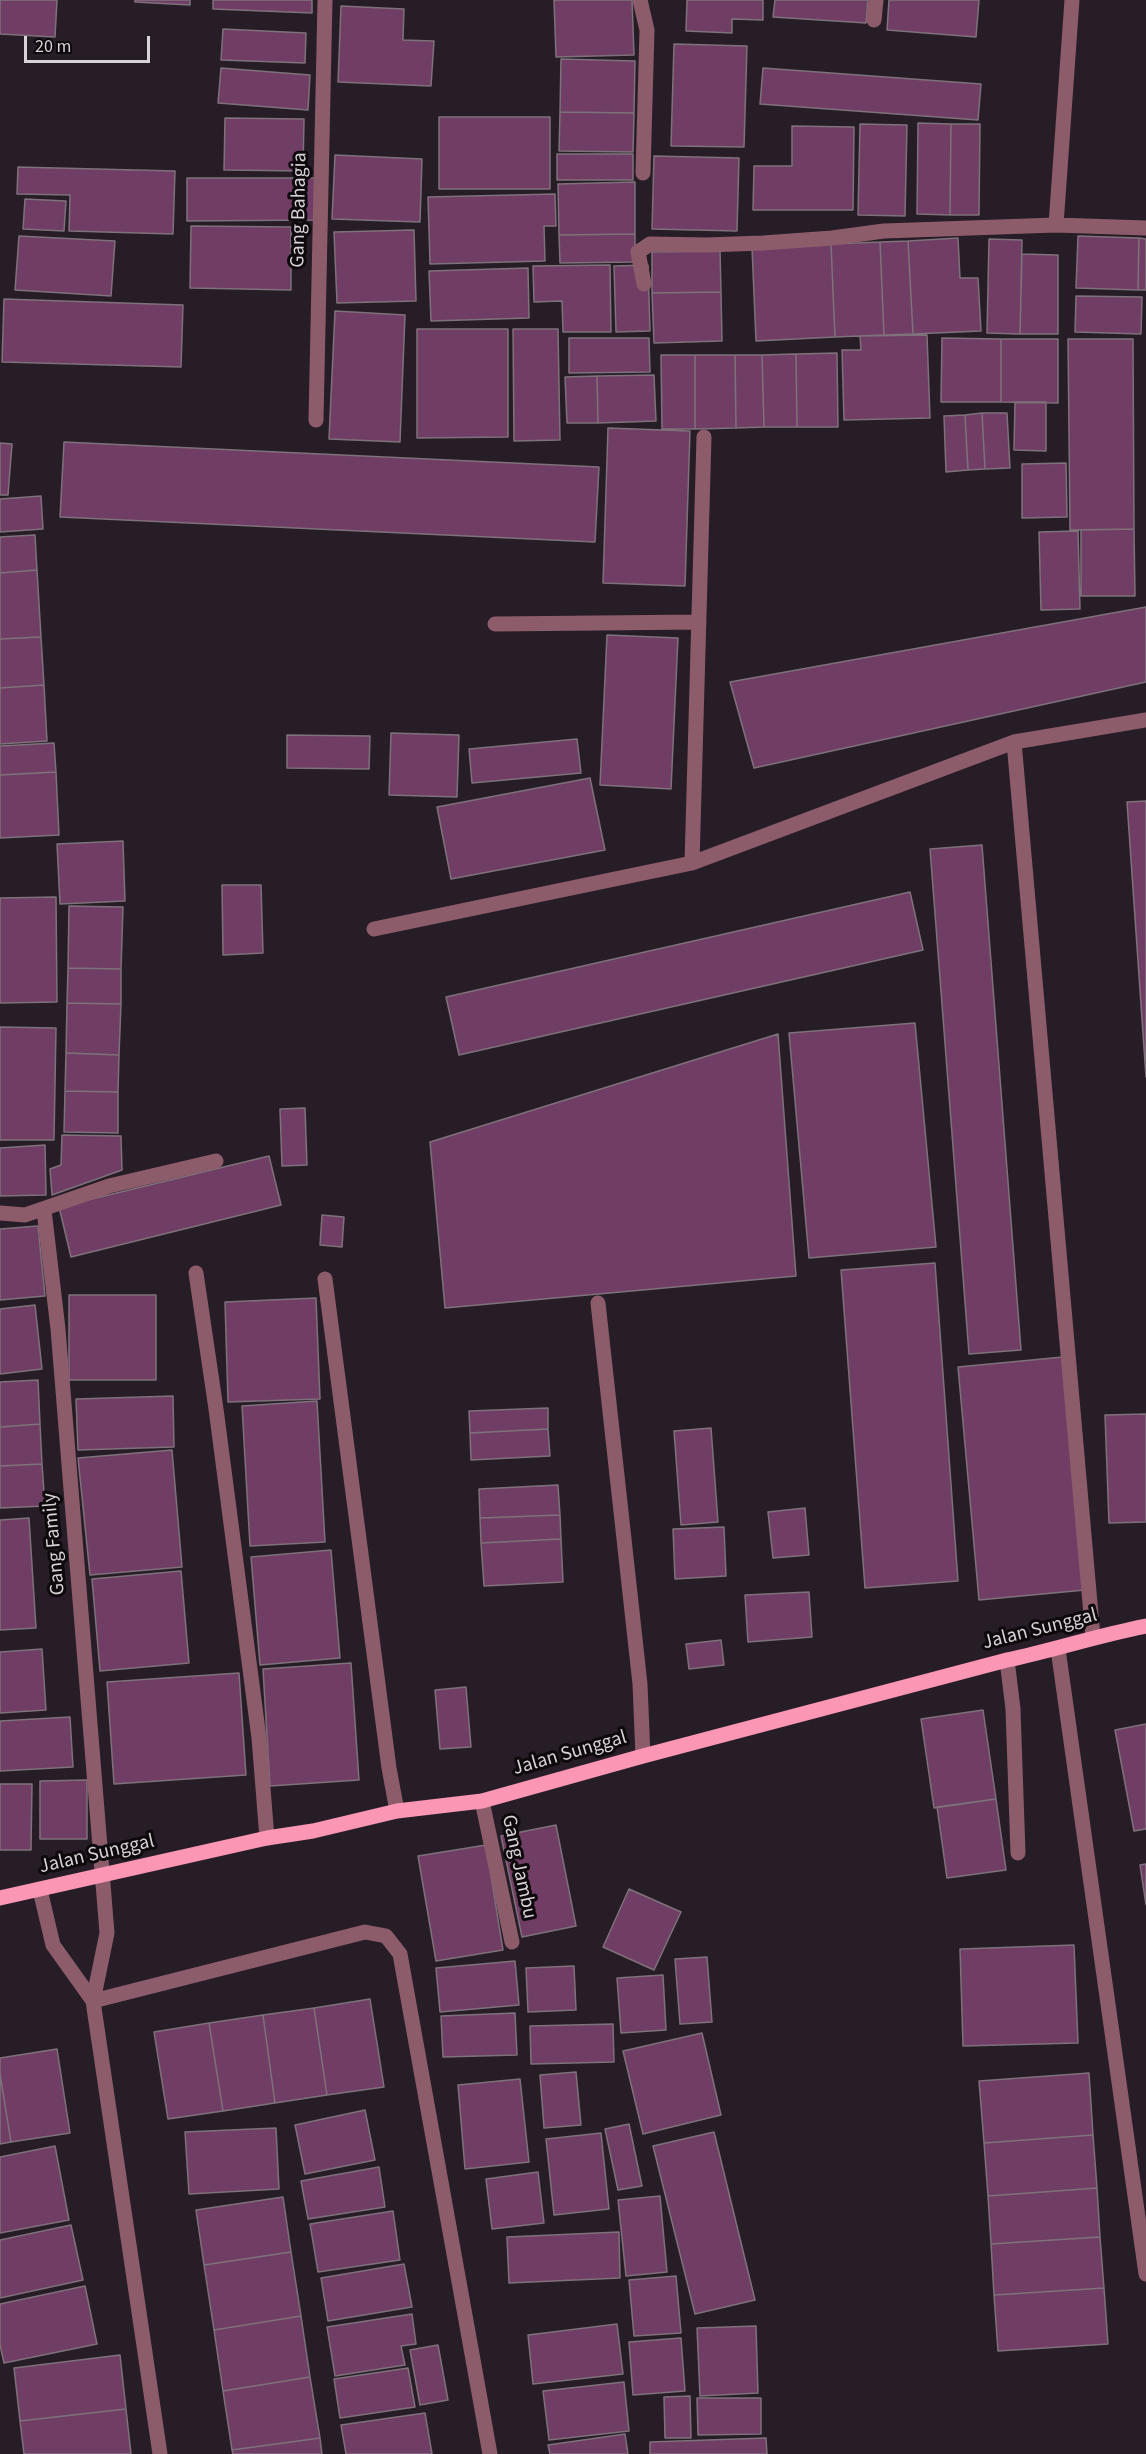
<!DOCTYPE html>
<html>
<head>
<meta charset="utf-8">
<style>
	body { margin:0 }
	#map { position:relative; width:1146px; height:2454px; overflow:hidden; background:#261d26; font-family:"Source Sans 3",sans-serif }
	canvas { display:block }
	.scale { position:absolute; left:24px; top:36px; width:126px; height:27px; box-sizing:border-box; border:3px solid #d9d2d8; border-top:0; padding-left:8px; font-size:18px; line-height:21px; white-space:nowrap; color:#d9d2d8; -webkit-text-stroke:4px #0d090c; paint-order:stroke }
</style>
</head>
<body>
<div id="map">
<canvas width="1146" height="2454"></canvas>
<div class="scale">20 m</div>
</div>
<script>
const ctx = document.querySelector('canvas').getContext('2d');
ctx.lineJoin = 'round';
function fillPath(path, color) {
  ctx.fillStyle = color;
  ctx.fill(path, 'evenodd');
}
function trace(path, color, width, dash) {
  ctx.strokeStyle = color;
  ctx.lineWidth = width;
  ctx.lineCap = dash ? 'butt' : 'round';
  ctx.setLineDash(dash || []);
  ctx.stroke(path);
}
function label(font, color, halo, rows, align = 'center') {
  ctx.font = font + ' "Source Sans 3",sans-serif';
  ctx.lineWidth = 6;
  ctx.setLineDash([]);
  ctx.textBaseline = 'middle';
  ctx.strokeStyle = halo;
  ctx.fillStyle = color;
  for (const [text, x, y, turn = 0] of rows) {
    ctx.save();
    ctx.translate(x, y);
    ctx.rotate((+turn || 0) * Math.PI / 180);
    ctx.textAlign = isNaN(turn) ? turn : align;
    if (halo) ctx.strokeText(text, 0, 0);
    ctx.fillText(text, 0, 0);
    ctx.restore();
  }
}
const building = new Path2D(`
	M 0,0 L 57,0 L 55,37 L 0,34 Z
	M 135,0 L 190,0 L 190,5 L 135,2 Z
	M 213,0 L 312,0 L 312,13 L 213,9 Z
	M 554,0 L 632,0 L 634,55 L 556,57 Z
	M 687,0 L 763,0 L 763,20 L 732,19 L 732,33 L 686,31 Z
	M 775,0 L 868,0 L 866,23 L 773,17 Z
	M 889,0 L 979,0 L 976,37 L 887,30 Z
	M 341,6 L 404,9 L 403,40 L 434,41 L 431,86 L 338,82 Z
	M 223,29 L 306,33 L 305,63 L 221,60 Z
	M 674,44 L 747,46 L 744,147 L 671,146 Z
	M 561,59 L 635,61 L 634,113 L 560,112 Z
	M 221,68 L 310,75 L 308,110 L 218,103 Z
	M 763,68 L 981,84 L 978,120 L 760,104 Z
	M 560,112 L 634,113 L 633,152 L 559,151 Z
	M 439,117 L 550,117 L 550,189 L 439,189 Z
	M 225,118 L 304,119 L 303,171 L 224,170 Z
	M 918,123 L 951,124 L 950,215 L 917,214 Z
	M 860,124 L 907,125 L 905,216 L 858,215 Z
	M 951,124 L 980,124 L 979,215 L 950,215 Z
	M 792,126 L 854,127 L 853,210 L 753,210 L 754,166 L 792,166 Z
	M 557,154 L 633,154 L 633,180 L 557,180 Z
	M 335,155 L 422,159 L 420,222 L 332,219 Z
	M 654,156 L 739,158 L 737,231 L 652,229 Z
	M 18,167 L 175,171 L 173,234 L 69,231 L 70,195 L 17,194 Z
	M 187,178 L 316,178 L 317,220 L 187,221 Z
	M 635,182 L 635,234 L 559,235 L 558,184 Z
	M 555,194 L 556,226 L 544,226 L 545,261 L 430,264 L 428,197 Z
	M 25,199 L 66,201 L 64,231 L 23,229 Z
	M 191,226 L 291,227 L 291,290 L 190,288 Z
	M 414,230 L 416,301 L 337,303 L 334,232 Z
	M 635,234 L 635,262 L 560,263 L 559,235 Z
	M 19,236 L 115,241 L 111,296 L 15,290 Z
	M 1078,236 L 1139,238 L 1138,290 L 1076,288 Z
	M 958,238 L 960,278 L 978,278 L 981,331 L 913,334 L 908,241 Z
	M 1139,238 L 1146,239 L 1146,290 L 1138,290 Z
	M 989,239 L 1022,240 L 1020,334 L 987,333 Z
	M 908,241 L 913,334 L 884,335 L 880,242 Z
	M 880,242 L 884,335 L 835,337 L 831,244 Z
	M 831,244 L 835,337 L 756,341 L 752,248 Z
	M 720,251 L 721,292 L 652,293 L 652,252 Z
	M 1022,254 L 1058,255 L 1058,334 L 1020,334 Z
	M 610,265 L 611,332 L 563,332 L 562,301 L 534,302 L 533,266 Z
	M 648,265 L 650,331 L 616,332 L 614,266 Z
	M 528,268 L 529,318 L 431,321 L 429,271 Z
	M 721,292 L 722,341 L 654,343 L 652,293 Z
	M 1076,296 L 1142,297 L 1141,334 L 1075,332 Z
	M 4,299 L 183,305 L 181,367 L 2,362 Z
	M 335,311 L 405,315 L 400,442 L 329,439 Z
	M 417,329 L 508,329 L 508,437 L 417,438 Z
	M 513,329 L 558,329 L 560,440 L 514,441 Z
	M 927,335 L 930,418 L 844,420 L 842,350 L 861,350 L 860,336 Z
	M 569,338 L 649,338 L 650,372 L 569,373 Z
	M 942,338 L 1001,339 L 1001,402 L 941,402 Z
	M 1001,339 L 1058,339 L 1058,403 L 1001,402 Z
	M 1068,339 L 1133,339 L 1134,529 L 1070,530 Z
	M 837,353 L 838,427 L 797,427 L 796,354 Z
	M 796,354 L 797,427 L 764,427 L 762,355 Z
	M 661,355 L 695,355 L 695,429 L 662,429 Z
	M 695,355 L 735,355 L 736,428 L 695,429 Z
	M 735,355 L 762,355 L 764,427 L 736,428 Z
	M 654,375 L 656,421 L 598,423 L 597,376 Z
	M 597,376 L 598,423 L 567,423 L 565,377 Z
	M 1015,402 L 1046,402 L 1046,451 L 1014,450 Z
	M 982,413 L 1007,413 L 1010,468 L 985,469 Z
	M 982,413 L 985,469 L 968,470 L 965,415 Z
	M 965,415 L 968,470 L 946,472 L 944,416 Z
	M 608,428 L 690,431 L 685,586 L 603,583 Z
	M 64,442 L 599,467 L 595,542 L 60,517 Z
	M 0,443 L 12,444 L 8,495 L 0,495 Z
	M 1066,463 L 1067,517 L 1022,518 L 1022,464 Z
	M 41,496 L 43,529 L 0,532 L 0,499 Z
	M 1134,529 L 1135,596 L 1081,596 L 1081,530 Z
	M 1078,531 L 1080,609 L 1041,610 L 1039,532 Z
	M 35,535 L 37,570 L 0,573 L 0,537 Z
	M 37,570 L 41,637 L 0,639 L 0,573 Z
	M 1146,607 L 1146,682 L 754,768 L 730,682 Z
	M 607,635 L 678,638 L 671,789 L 600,785 Z
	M 41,637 L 44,685 L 0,688 L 0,639 Z
	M 44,685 L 47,741 L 0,744 L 0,688 Z
	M 391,733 L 459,735 L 457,797 L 389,795 Z
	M 287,735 L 370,736 L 369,769 L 287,768 Z
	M 577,739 L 581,773 L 472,783 L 469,749 Z
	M 54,743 L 56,772 L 0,775 L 0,746 Z
	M 56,772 L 59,835 L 0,838 L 0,775 Z
	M 590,778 L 605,850 L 451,879 L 437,807 Z
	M 1146,801 L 1146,1077 L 1127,802 Z
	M 123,841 L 125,901 L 60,904 L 57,844 Z
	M 982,845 L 1021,1350 L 969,1354 L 930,849 Z
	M 222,885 L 261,885 L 263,953 L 223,955 Z
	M 910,892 L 923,950 L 459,1055 L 446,997 Z
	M 56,897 L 57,1002 L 0,1003 L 0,898 Z
	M 69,906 L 123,907 L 121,969 L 68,968 Z
	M 68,968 L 121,969 L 121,1004 L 67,1003 Z
	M 67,1003 L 121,1004 L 119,1055 L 66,1053 Z
	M 915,1023 L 936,1247 L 809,1258 L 789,1033 Z
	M 0,1027 L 56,1028 L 54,1140 L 0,1140 Z
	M 778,1034 L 796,1276 L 445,1308 L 430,1142 Z
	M 66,1053 L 119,1055 L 118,1092 L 65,1091 Z
	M 65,1091 L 118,1092 L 118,1133 L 64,1132 Z
	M 305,1108 L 307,1165 L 282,1166 L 280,1109 Z
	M 62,1135 L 121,1136 L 122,1170 L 52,1195 L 50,1169 L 61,1165 Z
	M 45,1145 L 46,1195 L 0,1196 L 0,1148 Z
	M 269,1156 L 281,1205 L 71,1257 L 59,1207 Z
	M 322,1215 L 344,1217 L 342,1247 L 320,1245 Z
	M 38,1226 L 45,1296 L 0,1300 L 0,1229 Z
	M 935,1263 L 958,1581 L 865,1588 L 841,1270 Z
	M 69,1295 L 156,1295 L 156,1380 L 69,1380 Z
	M 316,1298 L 320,1399 L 228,1402 L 225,1302 Z
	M 35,1305 L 42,1369 L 0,1374 L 0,1309 Z
	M 1063,1357 L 1085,1590 L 979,1600 L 958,1367 Z
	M 38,1380 L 40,1424 L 0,1427 L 0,1382 Z
	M 173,1396 L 174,1447 L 78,1450 L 76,1399 Z
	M 317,1401 L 325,1542 L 250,1546 L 242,1406 Z
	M 548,1408 L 548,1429 L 470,1433 L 469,1411 Z
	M 1146,1414 L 1146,1522 L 1109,1523 L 1105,1415 Z
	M 40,1424 L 42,1464 L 0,1466 L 0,1427 Z
	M 711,1428 L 718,1522 L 681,1525 L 674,1431 Z
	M 548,1429 L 550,1456 L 471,1460 L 470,1433 Z
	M 172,1450 L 182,1567 L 90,1575 L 78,1458 Z
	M 42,1464 L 45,1506 L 0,1508 L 0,1466 Z
	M 558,1485 L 560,1515 L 480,1518 L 479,1489 Z
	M 805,1508 L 809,1555 L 773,1558 L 768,1512 Z
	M 560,1515 L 561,1539 L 481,1543 L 480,1518 Z
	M 29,1518 L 36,1628 L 0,1630 L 0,1520 Z
	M 724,1527 L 726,1576 L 675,1579 L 673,1529 Z
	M 561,1539 L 563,1582 L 484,1586 L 481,1543 Z
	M 331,1550 L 340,1658 L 260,1665 L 251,1557 Z
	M 181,1571 L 189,1663 L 100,1671 L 92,1579 Z
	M 809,1592 L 812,1637 L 748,1642 L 745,1595 Z
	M 721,1640 L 724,1665 L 689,1669 L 686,1644 Z
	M 42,1649 L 46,1710 L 0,1713 L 0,1652 Z
	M 351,1663 L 359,1780 L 270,1786 L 263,1669 Z
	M 239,1673 L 246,1775 L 114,1784 L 107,1682 Z
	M 466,1687 L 471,1747 L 440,1749 L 435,1690 Z
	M 983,1710 L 996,1799 L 934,1808 L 921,1719 Z
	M 70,1717 L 73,1767 L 0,1771 L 0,1721 Z
	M 1146,1724 L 1146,1829 L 1134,1831 L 1115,1730 Z
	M 87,1780 L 87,1839 L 40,1839 L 40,1781 Z
	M 0,1784 L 32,1784 L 31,1850 L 0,1850 Z
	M 996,1799 L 1006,1870 L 947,1878 L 937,1807 Z
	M 556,1825 L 576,1926 L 522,1937 L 501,1836 Z
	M 486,1845 L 503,1950 L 436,1961 L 418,1856 Z
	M 1146,1864 L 1146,1905 L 1140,1865 Z
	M 629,1889 L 681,1912 L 654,1970 L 603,1947 Z
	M 1074,1945 L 1078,2043 L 963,2046 L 960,1949 Z
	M 707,1957 L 712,2022 L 680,2024 L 675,1959 Z
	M 515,1961 L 519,2005 L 440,2012 L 436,1968 Z
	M 574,1966 L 576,2010 L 528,2012 L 526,1968 Z
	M 663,1975 L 666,2030 L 621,2033 L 617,1978 Z
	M 370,1999 L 384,2087 L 327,2095 L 314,2008 Z
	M 314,2008 L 327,2095 L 275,2103 L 263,2015 Z
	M 515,2013 L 517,2055 L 443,2057 L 441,2016 Z
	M 263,2015 L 275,2103 L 223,2111 L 209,2023 Z
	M 209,2023 L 223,2111 L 168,2119 L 154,2032 Z
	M 613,2024 L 614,2062 L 531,2064 L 530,2026 Z
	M 702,2033 L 721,2115 L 643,2134 L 623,2051 Z
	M 57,2049 L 70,2133 L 11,2142 L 0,2074 L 0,2058 Z
	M 576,2072 L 581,2125 L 544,2128 L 540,2075 Z
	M 1089,2073 L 1093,2135 L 984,2143 L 979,2081 Z
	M 0,2074 L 11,2142 L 0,2144 Z
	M 520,2079 L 529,2162 L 465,2169 L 458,2085 Z
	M 365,2110 L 375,2160 L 305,2174 L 295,2125 Z
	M 629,2124 L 642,2186 L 618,2190 L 605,2129 Z
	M 276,2128 L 279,2189 L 189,2194 L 185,2132 Z
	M 714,2132 L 755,2300 L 695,2314 L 653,2146 Z
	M 601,2133 L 609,2209 L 554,2215 L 546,2139 Z
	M 1093,2135 L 1097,2188 L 988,2196 L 984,2143 Z
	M 55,2146 L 69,2220 L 0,2233 L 0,2157 Z
	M 379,2167 L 385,2207 L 308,2219 L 301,2181 Z
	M 538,2172 L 544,2223 L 492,2229 L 486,2179 Z
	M 1097,2188 L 1100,2237 L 991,2244 L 988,2196 Z
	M 660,2196 L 667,2272 L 626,2276 L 618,2200 Z
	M 283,2197 L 291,2252 L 204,2265 L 196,2210 Z
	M 393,2211 L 400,2260 L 318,2272 L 310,2224 Z
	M 71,2225 L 83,2280 L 0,2298 L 0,2240 Z
	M 619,2232 L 620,2278 L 509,2283 L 507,2237 Z
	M 1100,2237 L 1104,2288 L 994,2295 L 991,2244 Z
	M 291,2252 L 301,2316 L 214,2330 L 204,2265 Z
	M 404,2264 L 412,2307 L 328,2321 L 321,2278 Z
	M 676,2276 L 681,2333 L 634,2336 L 629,2280 Z
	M 85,2286 L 97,2344 L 4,2363 L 0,2345 L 0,2304 Z
	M 1104,2288 L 1108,2344 L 998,2351 L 994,2295 Z
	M 412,2314 L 416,2344 L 401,2346 L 405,2365 L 335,2376 L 327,2327 Z
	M 301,2316 L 310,2377 L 223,2391 L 214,2330 Z
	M 617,2324 L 623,2374 L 533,2384 L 528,2335 Z
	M 756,2326 L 758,2393 L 700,2396 L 697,2328 Z
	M 681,2338 L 685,2391 L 633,2395 L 629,2342 Z
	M 438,2345 L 448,2400 L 420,2405 L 410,2350 Z
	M 120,2355 L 126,2409 L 20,2421 L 14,2368 Z
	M 408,2368 L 415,2407 L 340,2418 L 334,2379 Z
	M 310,2377 L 320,2438 L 232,2450 L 223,2391 Z
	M 624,2382 L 629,2431 L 549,2440 L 543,2391 Z
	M 690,2396 L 691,2438 L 665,2438 L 664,2397 Z
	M 697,2398 L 761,2398 L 761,2434 L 698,2435 Z
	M 126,2409 L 131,2454 L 24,2454 L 20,2421 Z
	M 425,2413 L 432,2454 L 346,2454 L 341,2425 Z
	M 625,2434 L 628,2454 L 550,2454 L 548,2445 Z
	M 320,2438 L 322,2454 L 233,2454 L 232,2450 Z
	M 766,2438 L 767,2454 L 650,2454 L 650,2442 Z`);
const minor = new Path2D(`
	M 640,0 L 647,30 L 643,173
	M 874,20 L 876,0
	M 1056,225 L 1072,0
	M 644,284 L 638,252 L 650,244 L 707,245 L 763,243 L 832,238 L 884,231 L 1056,225 L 1146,228
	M 316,420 L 325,0
	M 495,624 L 699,622
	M 1014,742 L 1093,1637
	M 692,863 L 704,437
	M 374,929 L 692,863 L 1014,742 L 1146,720
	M 44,1210 L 58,1329 L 107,1933 L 93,2001 L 160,2454
	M 0,1213 L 25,1215 L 109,1186 L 216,1161
	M 196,1273 L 216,1409 L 259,1738 L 267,1838
	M 325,1279 L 389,1768 L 397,1811
	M 598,1303 L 640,1684 L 643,1756
	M 1058,1649 L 1146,2274
	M 1007,1660 L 1013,1709 L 1018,1853
	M 482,1801 L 512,1942
	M 40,1890 L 53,1945 L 93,2001
	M 93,2001 L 365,1932 L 386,1936 L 400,1954 L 490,2454`);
const major = new Path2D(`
	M 0,1898 L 267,1838 L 313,1831 L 397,1811 L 482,1801 L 643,1756 L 1007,1660 C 1054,1650 1099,1635 1146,1626`);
const streetNames = [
	["Gang Bahagia",300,210,-89],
	["Gang Family",55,1544,-95],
	["Jalan Sunggal",1040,1630,-14],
	["Jalan Sunggal",570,1754,-16],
	["Jalan Sunggal",97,1855,-13],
	["Gang Jambu",518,1867,78]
];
fillPath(building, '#703e65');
trace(building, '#7f717b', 1.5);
trace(minor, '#8d5c6a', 15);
trace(major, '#fb96b5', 15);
label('20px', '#d9d2d8', '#0d090c', streetNames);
</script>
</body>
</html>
